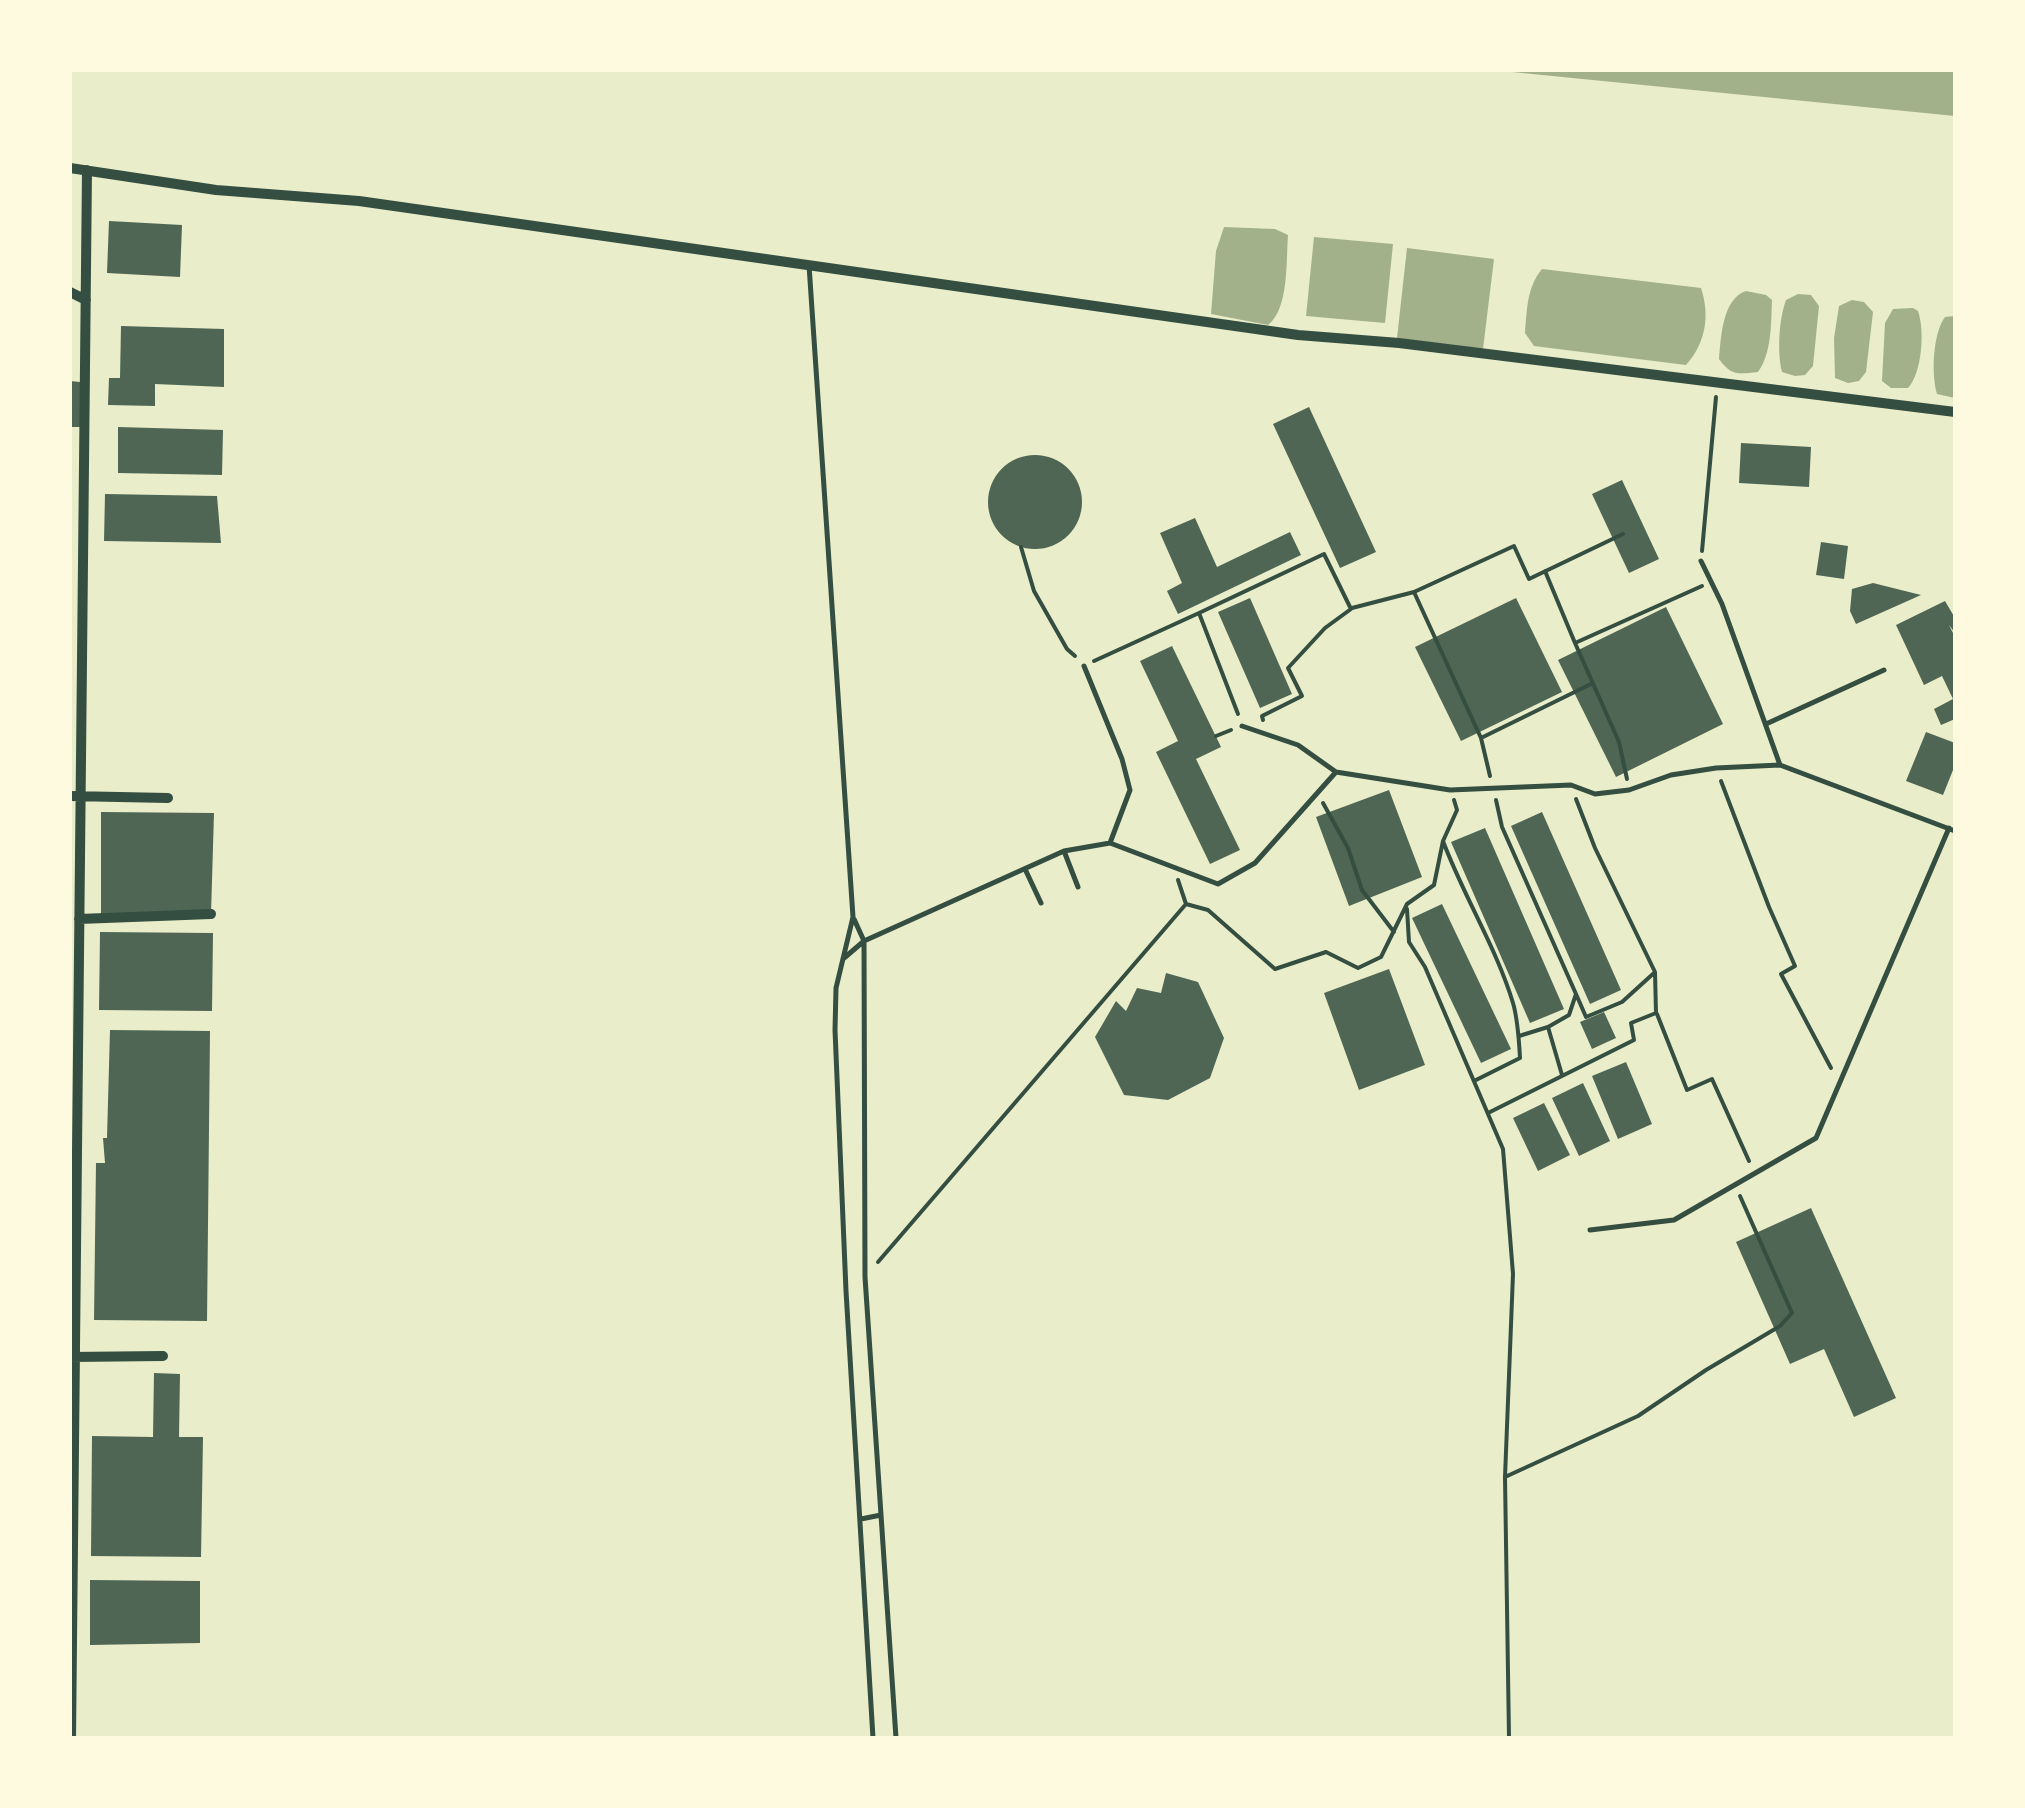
<!DOCTYPE html>
<html>
<head>
<meta charset="utf-8">
<style>
	body { margin:0 }
	#map { position:relative; width:2025px; height:1808px; overflow:hidden; background:#e9edc9; font-family:"IBM Plex Sans",sans-serif }
	canvas { display:block }
	.frame { position:absolute; inset:0; border:72px solid #fefae0; pointer-events:none }
</style>
</head>
<body>
<div id="map">
<canvas width="2025" height="1808"></canvas>
<div class="frame"></div>
</div>
<script>
const ctx = document.querySelector('canvas').getContext('2d');
ctx.lineJoin = 'round';
function fillPath(path, color) {
  ctx.fillStyle = color;
  ctx.fill(path, 'evenodd');
}
function trace(path, color, width, dash) {
  ctx.strokeStyle = color;
  ctx.lineWidth = width;
  ctx.lineCap = dash ? 'butt' : 'round';
  ctx.setLineDash(dash || []);
  ctx.stroke(path);
}
const water = new Path2D(`
	M 1492,70 L 1955,70 L 1955,116 Z
	M 1224,227 L 1275,229 L 1288,235 C 1286,261 1289,309 1268,325 L 1211,314 L 1216,251 Z
	M 1314,237 L 1393,244 L 1385,323 L 1306,316 Z
	M 1407,248 L 1494,259 L 1483,349 L 1397,338 Z
	M 1542,269 L 1701,288 C 1710,315 1706,343 1686,365 L 1534,346 L 1525,333 C 1527,309 1527,287 1542,269 Z
	M 1746,291 L 1766,295 L 1772,300 C 1771,323 1772,353 1758,372 C 1738,374 1731,376 1719,359 C 1721,338 1722,299 1746,291 Z
	M 1798,294 L 1811,295 L 1819,306 L 1813,366 L 1805,375 L 1795,376 L 1782,372 C 1777,352 1779,319 1786,300 Z
	M 1852,300 L 1864,302 L 1873,312 L 1866,372 L 1859,381 L 1848,383 L 1835,378 L 1834,338 L 1839,306 Z
	M 1913,308 L 1918,311 C 1925,331 1922,373 1908,388 L 1891,388 L 1882,381 L 1885,323 L 1893,309 Z
	M 1955,316 L 1955,398 L 1937,394 C 1931,374 1933,333 1945,317 Z`);
const building = new Path2D(`
	M 109,221 L 182,225 L 180,277 L 107,273 Z
	M 121,326 L 224,329 L 224,387 L 155,384 L 155,406 L 108,405 L 109,378 L 120,378 Z
	M 70,381 L 80,382 L 80,427 L 70,427 Z
	M 1309,407 L 1376,552 L 1340,568 L 1273,424 Z
	M 118,427 L 223,430 L 222,475 L 118,473 Z
	M 1741,443 L 1811,447 L 1809,487 L 1739,483 Z
	M988 502a47 47 0 1 1 94 0a47 47 0 1 1-94 0Z
	M 1622,480 L 1659,559 L 1629,573 L 1592,494 Z
	M 105,494 L 217,496 L 221,543 L 104,541 Z
	M 1195,518 L 1217,567 L 1290,532 L 1301,555 L 1178,614 L 1167,591 L 1182,583 L 1160,533 Z
	M 1821,542 L 1848,546 L 1844,579 L 1816,575 Z
	M 1873,583 L 1921,595 L 1856,624 L 1850,611 L 1852,589 Z
	M 1250,598 L 1292,694 L 1260,708 L 1218,612 Z
	M 1516,598 L 1562,692 L 1461,741 L 1415,647 Z
	M 1945,601 L 1955,618 L 1955,633 L 1949,625 L 1955,637 L 1955,719 L 1941,725 L 1934,709 L 1953,699 L 1942,676 L 1924,685 L 1896,625 Z
	M 1666,607 L 1723,724 L 1616,777 L 1558,660 Z
	M 1172,646 L 1221,747 L 1196,759 L 1240,850 L 1210,864 L 1156,752 L 1178,741 L 1140,661 Z
	M 1926,732 L 1955,743 L 1955,765 L 1943,795 L 1906,781 Z
	M 1389,790 L 1422,877 L 1349,906 L 1316,817 Z
	M 101,812 L 214,813 L 211,914 L 101,916 Z
	M 1542,812 L 1621,990 L 1590,1004 L 1511,826 Z
	M 1485,828 L 1564,1009 L 1530,1023 L 1451,842 Z
	M 1442,904 L 1511,1049 L 1481,1063 L 1412,918 Z
	M 100,932 L 213,933 L 212,1011 L 99,1010 Z
	M 1389,969 L 1425,1065 L 1359,1090 L 1324,993 Z
	M 1166,973 L 1198,982 L 1224,1038 L 1210,1078 L 1168,1100 L 1124,1095 L 1095,1037 L 1116,1001 L 1126,1011 L 1137,988 L 1161,993 Z
	M 1604,1012 L 1616,1038 L 1592,1049 L 1580,1022 Z
	M 110,1030 L 210,1031 L 207,1321 L 94,1320 L 96,1163 L 105,1163 L 103,1138 L 107,1138 Z
	M 1626,1062 L 1652,1124 L 1618,1139 L 1592,1076 Z
	M 1583,1083 L 1610,1141 L 1579,1156 L 1552,1098 Z
	M 1544,1103 L 1570,1155 L 1538,1171 L 1513,1118 Z
	M 1811,1208 L 1896,1398 L 1854,1417 L 1824,1349 L 1790,1364 L 1736,1242 Z
	M 154,1373 L 180,1374 L 179,1437 L 203,1437 L 201,1557 L 91,1556 L 92,1436 L 153,1437 Z
	M 90,1580 L 200,1581 L 200,1643 L 90,1645 Z`);
const path = new Path2D(`
	M 1021,547 L 1034,591 L 1067,649 L 1075,656
	M 1702,551 L 1716,397
	M 1545,571 L 1575,643
	M 1414,592 L 1514,546 L 1529,579 L 1623,534
	M 1352,608 L 1414,592 L 1481,738
	M 1094,661 L 1199,613
	M 1238,714 L 1199,613 L 1324,554 L 1351,609 L 1325,628 L 1288,668 L 1302,696 L 1262,716 L 1263,720
	M 1216,736 L 1231,730
	M 1490,776 L 1481,738 L 1593,683
	M 1627,779 L 1619,742 L 1575,643 L 1702,586
	M 1721,781 L 1769,907 L 1795,966 L 1781,974 L 1831,1068
	M 1496,800 L 1502,827 L 1576,994
	M 1323,803 L 1348,848 L 1362,890 L 1394,932
	M 1443,841 C 1463,895 1497,949 1513,1003 C 1518,1020 1519,1040 1520,1058 L 1474,1081
	M 1178,880 L 1186,904
	M 1407,909 L 1409,942 L 1425,967 L 1503,1149 L 1513,1274 L 1505,1477 L 1509,1738
	M 1657,1014 L 1687,1090 L 1712,1079 L 1749,1161
	M 1548,1027 L 1562,1075
	M 1519,1036 L 1548,1027 L 1569,1015 L 1576,994 L 1586,1017 L 1622,1002 L 1654,973
	M 1488,1113 L 1634,1040 L 1631,1023 L 1656,1013 L 1655,972 L 1595,848 L 1576,799
	M 878,1262 L 1186,904 L 1208,910 L 1275,969 L 1326,952 L 1358,968 L 1381,957 L 1407,904 L 1434,885 L 1443,841 L 1457,810 L 1454,800
	M 1505,1477 L 1638,1416 L 1706,1370 L 1780,1326 L 1792,1313 L 1740,1196`);
const service = new Path2D(`
	M 809,265 L 853,917 L 836,988 L 835,1030 L 846,1291 L 873,1738
	M 1701,561 L 1722,604 L 1780,765
	M 1084,666 L 1122,759 L 1130,790 L 1110,843
	M 1766,724 L 1884,670
	M 1242,726 L 1298,745 L 1336,772
	M 1064,851 L 1078,887
	M 1025,869 L 1041,903
	M 854,919 L 864,941 L 865,1277 L 896,1738
	M 843,959 L 864,941 L 1064,851 L 1110,843 L 1218,884 L 1255,863 L 1336,772 L 1450,790 L 1571,785 L 1595,794 L 1629,790 L 1671,775 L 1716,768 L 1780,765 L 1955,831
	M 1590,1230 L 1674,1220 L 1816,1138 L 1949,828
	M 861,1519 L 881,1515`);
const minor = new Path2D(`
	M 70,168 L 216,190 L 359,201 L 1298,335 L 1399,343 L 1955,412
	M 70,292 L 86,300
	M 70,796 L 168,798
	M 79,919 L 211,914
	M 70,1357 L 163,1356
	M 71,1738 L 87,170`);
fillPath(water, '#a3b18a');
fillPath(building, '#4f6655');
trace(path, '#344e41', 4);
trace(service, '#344e41', 5);
trace(minor, '#344e41', 10);
</script>
</body>
</html>
